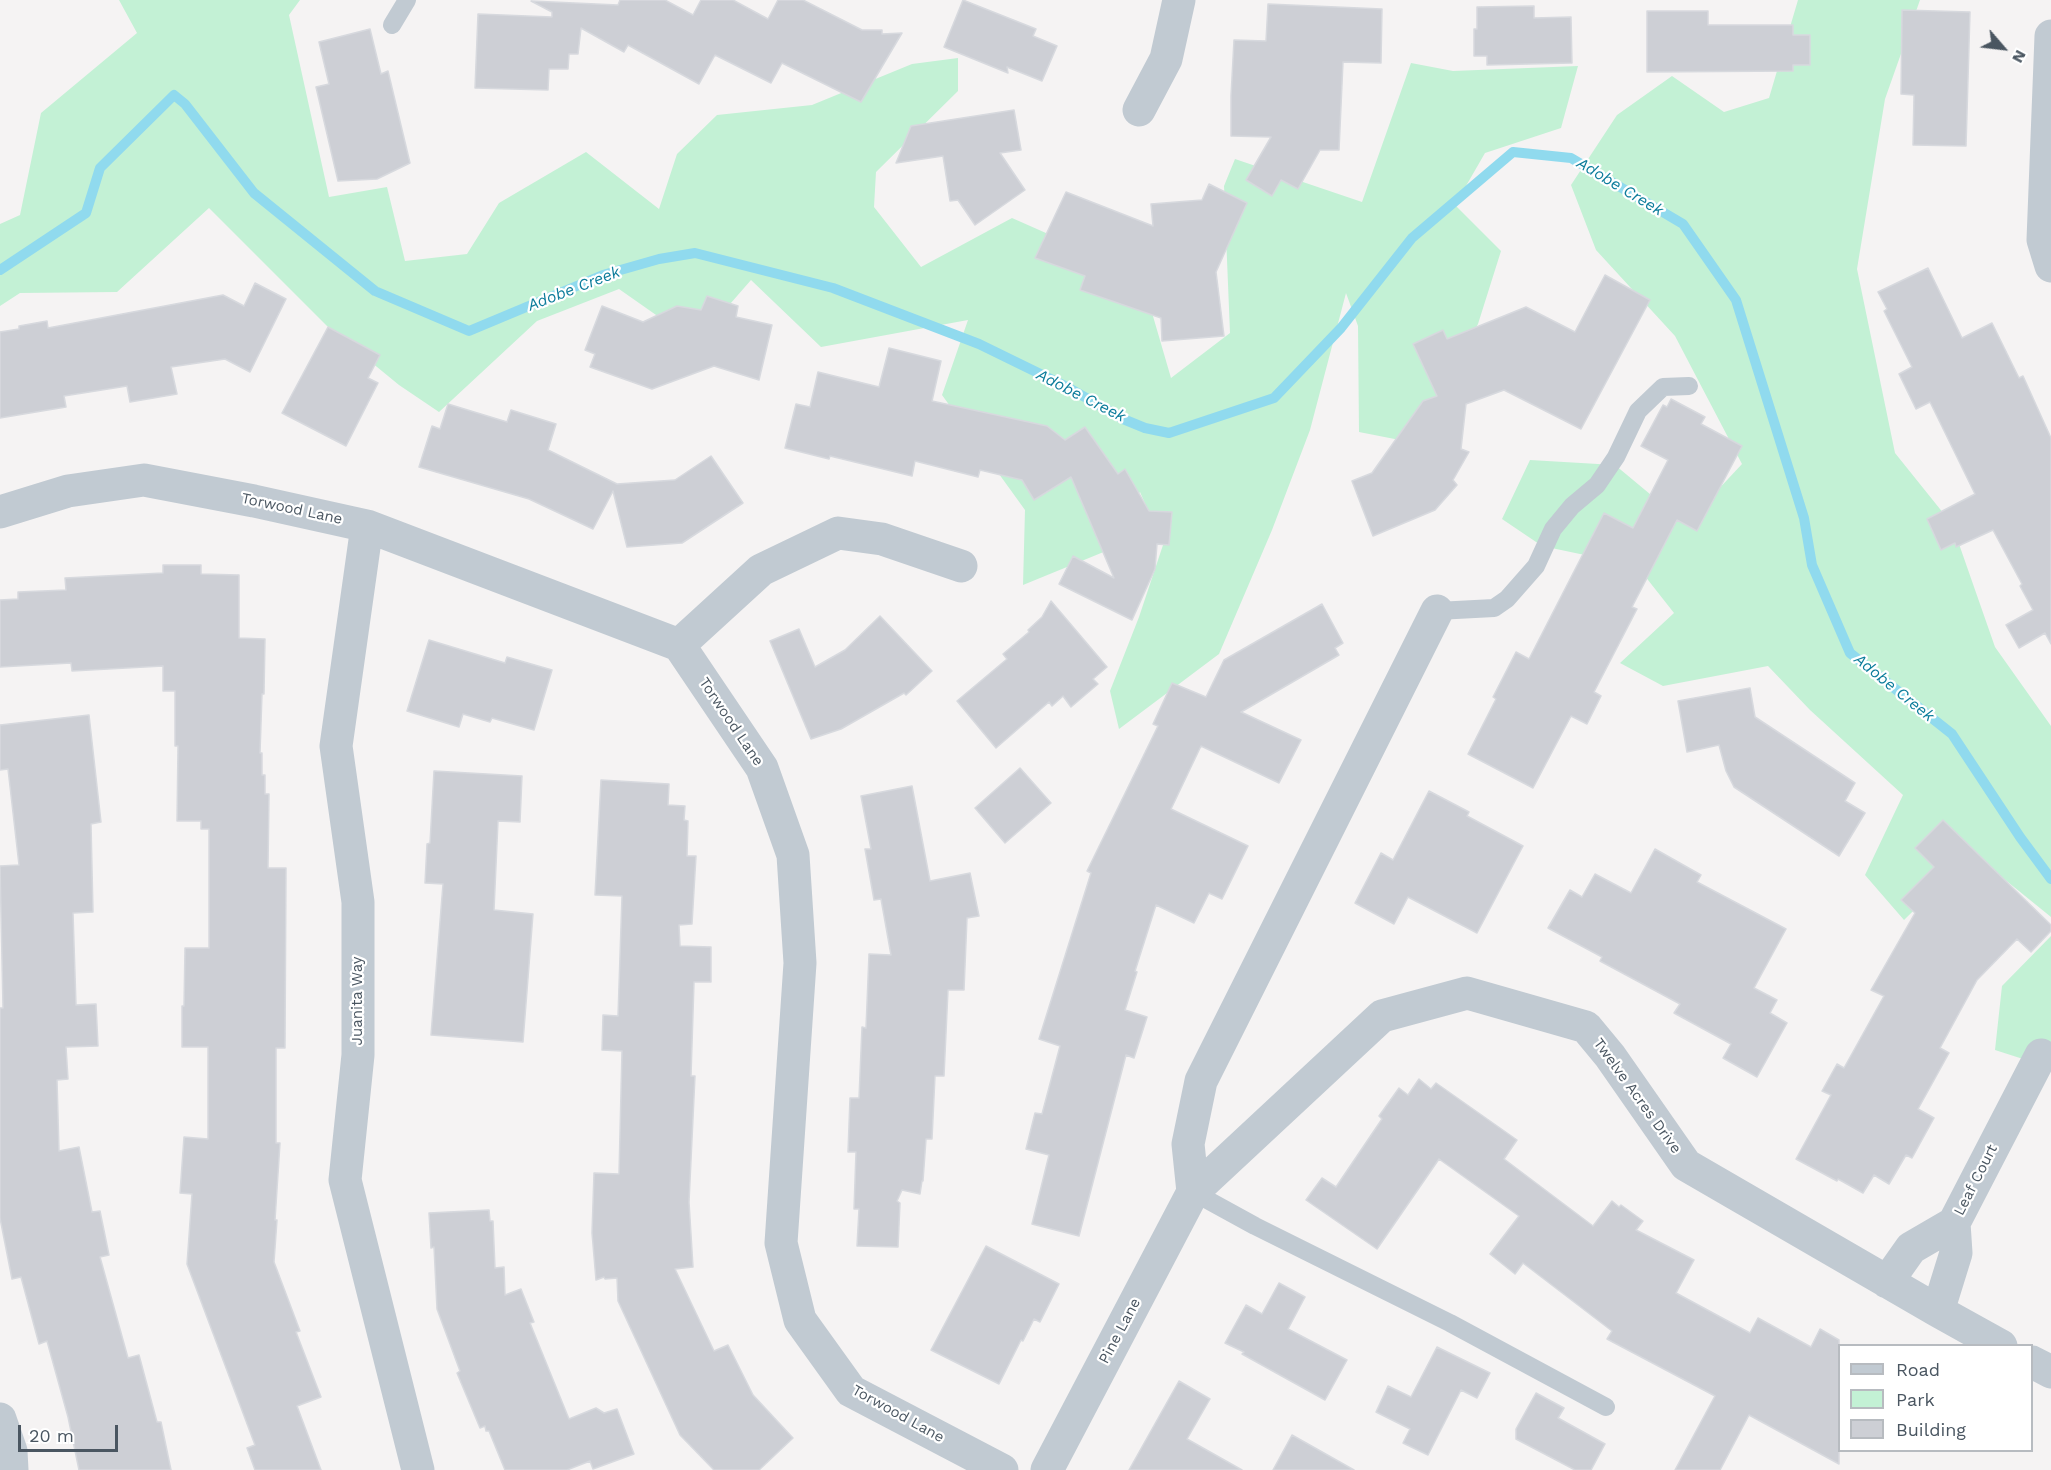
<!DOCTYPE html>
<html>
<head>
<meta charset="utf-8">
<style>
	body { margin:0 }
	#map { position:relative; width:2051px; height:1470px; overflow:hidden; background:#f5f3f3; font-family:"Work Sans",sans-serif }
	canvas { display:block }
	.legend { position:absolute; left:1838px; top:1344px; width:195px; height:108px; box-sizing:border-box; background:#fff; border:2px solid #b7bbc0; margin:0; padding:8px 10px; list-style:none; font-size:18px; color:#4a5661 }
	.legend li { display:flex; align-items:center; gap:12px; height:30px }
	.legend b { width:30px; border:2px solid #b7bbc0 }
	.north { position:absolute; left:1973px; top:18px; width:60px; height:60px; -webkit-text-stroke:4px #fff; paint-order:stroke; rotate:118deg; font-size:16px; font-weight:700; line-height:24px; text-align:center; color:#4a5661 }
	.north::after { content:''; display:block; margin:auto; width:21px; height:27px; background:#4a5661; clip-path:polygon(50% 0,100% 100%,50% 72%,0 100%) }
	.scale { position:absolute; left:18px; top:1425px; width:100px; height:27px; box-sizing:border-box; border:3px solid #4a5661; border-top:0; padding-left:8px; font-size:18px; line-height:21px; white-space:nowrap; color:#4a5661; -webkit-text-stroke:4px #fff; paint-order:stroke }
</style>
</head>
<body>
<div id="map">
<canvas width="2051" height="1470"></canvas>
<ul class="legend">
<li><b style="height:8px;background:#c1cad2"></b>Road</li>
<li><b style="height:16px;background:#c3f1d5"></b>Park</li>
<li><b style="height:16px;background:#cdcfd5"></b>Building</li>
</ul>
<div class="north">N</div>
<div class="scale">20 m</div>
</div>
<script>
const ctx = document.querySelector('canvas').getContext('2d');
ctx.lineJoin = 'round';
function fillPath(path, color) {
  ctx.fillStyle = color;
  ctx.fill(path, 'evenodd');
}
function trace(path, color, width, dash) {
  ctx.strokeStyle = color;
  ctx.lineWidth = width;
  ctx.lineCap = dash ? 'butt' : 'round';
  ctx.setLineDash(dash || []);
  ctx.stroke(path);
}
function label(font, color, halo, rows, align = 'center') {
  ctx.font = font + ' "Work Sans",sans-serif';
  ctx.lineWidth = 4.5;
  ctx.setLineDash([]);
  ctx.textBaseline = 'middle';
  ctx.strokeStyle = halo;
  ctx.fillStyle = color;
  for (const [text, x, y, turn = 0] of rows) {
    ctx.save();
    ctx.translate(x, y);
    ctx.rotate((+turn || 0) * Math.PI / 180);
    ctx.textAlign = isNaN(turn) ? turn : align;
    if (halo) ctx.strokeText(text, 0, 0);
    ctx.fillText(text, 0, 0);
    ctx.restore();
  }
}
const green = new Path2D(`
	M 119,0 L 300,0 L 289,15 L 329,197 L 387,187 L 405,261 L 467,254 L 499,203 L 586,152 L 659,209 L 677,154 L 717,115 L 812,105 L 912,64 L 958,58 L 958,91 L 876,172 L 874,207 L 921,267 L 1012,218 L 1141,275 L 1171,378 L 1230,333 L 1224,186 L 1235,159 L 1362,202 L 1411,63 L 1453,71 L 1578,66 L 1561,128 L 1485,153 L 1455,205 L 1501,251 L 1478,324 L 1415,443 L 1359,432 L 1358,326 L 1346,293 L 1310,430 L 1272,530 L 1219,654 L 1119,729 L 1110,691 L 1139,617 L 1163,545 L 1140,492 L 1106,551 L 1023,585 L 1025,510 L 942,395 L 968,320 L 821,347 L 751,280 L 696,343 L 619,289 L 537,321 L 439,412 L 399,385 L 327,326 L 209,208 L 117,292 L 20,293 L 0,306 L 0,224 L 20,215 L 41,113 L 137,33 Z
	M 1798,0 L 1920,0 L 1885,99 L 1857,269 L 1895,453 L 1952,524 L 1995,647 L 2051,726 L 2051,917 L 1972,853 L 1904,920 L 1865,875 L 1903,795 L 1810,710 L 1768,666 L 1663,686 L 1620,663 L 1674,613 L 1637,566 L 1542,546 L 1502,519 L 1530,460 L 1615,465 L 1686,524 L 1742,464 L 1675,336 L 1596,250 L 1571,185 L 1617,115 L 1672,76 L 1724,112 L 1769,98 Z
	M 2051,936 L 2051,1068 L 1995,1050 L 2002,986 Z`);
const stream = new Path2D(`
	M 0,270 L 86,213 L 100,168 L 174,95 L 185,104 L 254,193 L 375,291 L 469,331 L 603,275 L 659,259 L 695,253 L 833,288 L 979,344 L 1069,388 L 1123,419 L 1145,428 L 1169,433 L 1274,398 L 1341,328 L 1412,238 L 1513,152 L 1571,158 L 1683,224 L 1736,300 L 1804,518 L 1812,565 L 1850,653 L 1952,734 L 2020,837 L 2051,879`);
const building = new Path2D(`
	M 620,0 L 665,0 L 693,15 L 701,0 L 733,0 L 768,19 L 778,0 L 803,0 L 862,30 L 882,30 L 882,34 L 902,33 L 861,102 L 782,63 L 771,83 L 715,55 L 699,84 L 628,45 L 624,52 L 581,28 L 578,54 L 569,54 L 568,69 L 549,69 L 548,90 L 475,88 L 478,14 L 552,17 L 552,12 L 531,1 L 618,5 Z
	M 963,0 L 1036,29 L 1033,36 L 1057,46 L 1042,81 L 1007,67 L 1008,73 L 944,47 Z
	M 1268,4 L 1382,9 L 1381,63 L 1343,62 L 1339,150 L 1320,150 L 1298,189 L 1281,180 L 1272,196 L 1246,180 L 1271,137 L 1231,136 L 1231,96 L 1234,40 L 1266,41 Z
	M 1534,6 L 1534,18 L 1571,17 L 1572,63 L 1487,65 L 1487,56 L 1474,56 L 1474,29 L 1477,29 L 1477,7 Z
	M 1902,10 L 1970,12 L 1966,146 L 1913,145 L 1914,95 L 1901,94 Z
	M 1647,11 L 1708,11 L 1708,25 L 1793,25 L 1793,35 L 1810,35 L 1810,65 L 1793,65 L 1793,71 L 1647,72 Z
	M 370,29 L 381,74 L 388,71 L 410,163 L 377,179 L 338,181 L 316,87 L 329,84 L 319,42 Z
	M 1014,110 L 1021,150 L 1000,153 L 1025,190 L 975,225 L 958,200 L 950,201 L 943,156 L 896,163 L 911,126 Z
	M 1209,184 L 1247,203 L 1216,272 L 1224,336 L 1162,341 L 1161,318 L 1080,290 L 1085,276 L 1035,258 L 1066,192 L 1153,226 L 1151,204 L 1202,200 Z
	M 1928,268 L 1962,338 L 1992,323 L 2019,378 L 2023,376 L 2051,438 L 2051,644 L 2045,633 L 2019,648 L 2006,625 L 2033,610 L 2020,586 L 2022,584 L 1993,530 L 1956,547 L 1955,543 L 1941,550 L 1927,519 L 1975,494 L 1930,402 L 1916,409 L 1899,374 L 1912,367 L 1884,311 L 1887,309 L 1878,292 Z
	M 1605,275 L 1650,300 L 1581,429 L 1504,390 L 1466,404 L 1461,449 L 1469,452 L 1453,480 L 1457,485 L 1435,510 L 1373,536 L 1352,481 L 1372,473 L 1423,401 L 1437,396 L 1413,344 L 1443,330 L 1447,339 L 1526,307 L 1575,332 Z
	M 255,283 L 286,299 L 250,372 L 225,359 L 171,367 L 177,394 L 130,402 L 127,386 L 64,396 L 66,407 L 0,418 L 0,332 L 19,329 L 19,326 L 47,321 L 48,328 L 223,295 L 244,306 Z
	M 707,296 L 738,306 L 736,317 L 772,325 L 759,380 L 714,366 L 652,389 L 590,367 L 595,354 L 585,350 L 602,306 L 643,322 L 677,306 L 701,310 Z
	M 328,327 L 380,355 L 368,378 L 378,383 L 346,446 L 282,413 Z
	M 889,348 L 941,361 L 932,401 L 1047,426 L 1065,440 L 1085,427 L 1118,474 L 1125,469 L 1149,511 L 1172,512 L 1169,545 L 1157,544 L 1155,569 L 1132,620 L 1059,584 L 1073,556 L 1114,578 L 1071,477 L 1034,500 L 1022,480 L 980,470 L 978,477 L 915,461 L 912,476 L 830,456 L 829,459 L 785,448 L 796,404 L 810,407 L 818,372 L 879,387 Z
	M 1671,399 L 1705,417 L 1701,424 L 1742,446 L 1697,531 L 1677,520 L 1632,607 L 1637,609 L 1594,692 L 1601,696 L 1587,724 L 1571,716 L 1533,788 L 1468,754 L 1496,699 L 1493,697 L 1516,652 L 1529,659 L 1604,513 L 1633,528 L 1668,460 L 1641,446 L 1663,405 L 1667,407 Z
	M 448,404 L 507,422 L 511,410 L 556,424 L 548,450 L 617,484 L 675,480 L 711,456 L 743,503 L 682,543 L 627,547 L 613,491 L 593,529 L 529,499 L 419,467 L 432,426 L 440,429 Z
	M 163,565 L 201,565 L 201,574 L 239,575 L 239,638 L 265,639 L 264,694 L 262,694 L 260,753 L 262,753 L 262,775 L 265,775 L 265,794 L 269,794 L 268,868 L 286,868 L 285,1048 L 276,1048 L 276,1143 L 280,1143 L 275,1220 L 277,1220 L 274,1262 L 300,1331 L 296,1332 L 321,1397 L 297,1406 L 321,1470 L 255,1470 L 247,1448 L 255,1445 L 187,1264 L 192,1194 L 180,1193 L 184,1137 L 208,1139 L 208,1047 L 182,1047 L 182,1006 L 184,1006 L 185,948 L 209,948 L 209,829 L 201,829 L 201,821 L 177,821 L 178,746 L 175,746 L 175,691 L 163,691 L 163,666 L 72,671 L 71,663 L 0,667 L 0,600 L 18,599 L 18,592 L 66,590 L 65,578 L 163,573 Z
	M 1051,601 L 1107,667 L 1093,679 L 1098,684 L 1071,707 L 1063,696 L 1052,706 L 1049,702 L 996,748 L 957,701 L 1007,659 L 1003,654 L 1029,632 L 1028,630 L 1042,617 Z
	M 1322,604 L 1343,643 L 1335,648 L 1339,655 L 1241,712 L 1301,740 L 1279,783 L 1201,746 L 1171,809 L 1248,846 L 1222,899 L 1209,893 L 1194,923 L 1156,905 L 1135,971 L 1137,972 L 1125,1010 L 1147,1017 L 1134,1058 L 1126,1055 L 1079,1236 L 1032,1224 L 1049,1155 L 1026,1149 L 1035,1113 L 1042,1114 L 1060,1046 L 1039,1039 L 1091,873 L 1087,871 L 1158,726 L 1153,724 L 1172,683 L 1206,697 L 1224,660 Z
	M 880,616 L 932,671 L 906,695 L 904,693 L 841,729 L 811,739 L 770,641 L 799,629 L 815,667 L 845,650 Z
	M 429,640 L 505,663 L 507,657 L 552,670 L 534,730 L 492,718 L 490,722 L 463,714 L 459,727 L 407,711 Z
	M 1750,688 L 1755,717 L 1855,783 L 1845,801 L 1865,813 L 1839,856 L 1734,787 L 1726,771 L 1719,745 L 1687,752 L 1678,701 Z
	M 89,715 L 101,822 L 91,824 L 93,912 L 73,913 L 76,1005 L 96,1004 L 98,1046 L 66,1047 L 68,1079 L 57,1080 L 59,1151 L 79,1147 L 92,1212 L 100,1211 L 109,1255 L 100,1257 L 128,1358 L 139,1355 L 157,1422 L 161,1422 L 171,1470 L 79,1470 L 68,1417 L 47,1341 L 39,1344 L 21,1277 L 12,1279 L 0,1218 L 0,1008 L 3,1008 L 0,866 L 19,865 L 8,769 L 0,770 L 0,725 Z
	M 1020,768 L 1051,803 L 1005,843 L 975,808 Z
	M 434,771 L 522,776 L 520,822 L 498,821 L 494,910 L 533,914 L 523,1042 L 431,1035 L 443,884 L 425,883 L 427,844 L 430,843 Z
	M 601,780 L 669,784 L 668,805 L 685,806 L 684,820 L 688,821 L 687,856 L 696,856 L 692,924 L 679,925 L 680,946 L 711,947 L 711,982 L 694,982 L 691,1076 L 695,1076 L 689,1202 L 693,1267 L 675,1269 L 714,1351 L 728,1345 L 753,1395 L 793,1438 L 759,1470 L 714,1470 L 680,1435 L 618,1301 L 617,1278 L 605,1279 L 604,1277 L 596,1280 L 592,1233 L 594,1173 L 619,1174 L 622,1051 L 602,1050 L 603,1015 L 618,1016 L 622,896 L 595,895 Z
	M 912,786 L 930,881 L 970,873 L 979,916 L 967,918 L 964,990 L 948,990 L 944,1076 L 935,1076 L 932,1139 L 926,1139 L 923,1181 L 922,1181 L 920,1194 L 902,1190 L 897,1201 L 900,1203 L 898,1247 L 857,1246 L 859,1209 L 854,1209 L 856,1152 L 848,1152 L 850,1098 L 859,1098 L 862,1027 L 866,1028 L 869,954 L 891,955 L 881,899 L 874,900 L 865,849 L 871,849 L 861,796 Z
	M 1429,791 L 1469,812 L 1467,816 L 1523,846 L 1477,933 L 1408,897 L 1394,924 L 1355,903 L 1381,853 L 1393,860 Z
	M 1943,820 L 2051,925 L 2051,931 L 2031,952 L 2017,939 L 1977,980 L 1940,1048 L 1949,1053 L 1918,1109 L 1934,1118 L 1912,1158 L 1906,1155 L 1889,1184 L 1874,1175 L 1863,1193 L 1838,1179 L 1837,1181 L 1796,1159 L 1831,1095 L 1822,1091 L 1837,1064 L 1844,1068 L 1884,996 L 1871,990 L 1915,913 L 1901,900 L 1934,867 L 1915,848 Z
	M 1655,849 L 1701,875 L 1697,882 L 1786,929 L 1754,988 L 1777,1000 L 1770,1013 L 1787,1023 L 1757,1077 L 1723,1058 L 1731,1044 L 1674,1013 L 1680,1004 L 1600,961 L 1602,957 L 1548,928 L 1570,890 L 1582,897 L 1595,874 L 1631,893 Z
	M 1419,1079 L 1431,1089 L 1436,1083 L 1517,1140 L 1504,1159 L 1593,1226 L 1612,1201 L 1619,1207 L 1621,1205 L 1643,1221 L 1636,1230 L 1694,1260 L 1676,1293 L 1750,1333 L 1758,1318 L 1811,1347 L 1820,1329 L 1839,1340 L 1839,1464 L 1749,1415 L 1720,1470 L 1675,1470 L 1715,1396 L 1607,1339 L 1612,1331 L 1523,1263 L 1515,1274 L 1490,1254 L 1519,1216 L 1439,1159 L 1377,1249 L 1306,1200 L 1322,1178 L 1336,1187 L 1382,1119 L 1379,1116 L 1399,1088 L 1408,1095 Z
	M 489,1210 L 490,1221 L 493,1221 L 495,1268 L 504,1267 L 505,1295 L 521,1289 L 534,1322 L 530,1323 L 569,1419 L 596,1408 L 604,1413 L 617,1409 L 634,1454 L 593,1469 L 590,1461 L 567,1470 L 505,1470 L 489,1431 L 486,1431 L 485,1426 L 480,1428 L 457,1373 L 460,1371 L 437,1309 L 434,1247 L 431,1248 L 429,1213 Z
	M 986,1246 L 1059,1284 L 1040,1322 L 1034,1319 L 1023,1341 L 1021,1340 L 999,1384 L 931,1350 Z
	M 1279,1283 L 1305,1297 L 1288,1329 L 1347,1360 L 1325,1400 L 1242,1354 L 1244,1352 L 1225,1343 L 1246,1305 L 1262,1314 Z
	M 1437,1347 L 1490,1373 L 1477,1398 L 1461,1390 L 1428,1455 L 1403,1443 L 1410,1429 L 1376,1412 L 1388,1386 L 1411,1397 Z
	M 1179,1381 L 1210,1399 L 1187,1439 L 1242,1470 L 1129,1470 Z
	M 1536,1393 L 1564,1408 L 1558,1418 L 1605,1444 L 1591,1470 L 1575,1470 L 1516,1439 L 1516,1429 Z
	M 1292,1435 L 1354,1470 L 1273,1470 Z`);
const lane = new Path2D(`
	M 392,25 L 407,0
	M 1437,611 L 1494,608 L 1507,599 L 1536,566 L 1553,529 L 1572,506 L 1597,485 L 1616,457 L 1638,411 L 1663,387 L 1689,386
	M 1193,1192 L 1255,1226 L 1450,1323 L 1606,1407`);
const street = new Path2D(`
	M 2051,36 L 2043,240 L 2051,266
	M 1139,110 L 1166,59 L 1179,0
	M 0,512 L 68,491 L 144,480 L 254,501 L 367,526 L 679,645 L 762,768 L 793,855 L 800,963 L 781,1243 L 800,1320 L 851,1391 L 1002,1470
	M 367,526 L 336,746 L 358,902 L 358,1055 L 345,1180 L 418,1470
	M 679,645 L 761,570 L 838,533 L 882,539 L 961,566
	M 1193,1192 L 1188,1144 L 1201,1081 L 1437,611
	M 1887,1282 L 1911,1248 L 1954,1223
	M 1938,1311 L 1956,1253 L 1954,1223 L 2041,1055
	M 2032,1362 L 2051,1372
	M 0,1419 L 11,1451 L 12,1470
	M 1047,1470 L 1193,1192 L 1382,1016 L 1467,993 L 1586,1027 L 1610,1056 L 1686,1165 L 1938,1311 L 2001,1346`);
const streetNames = [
	["Torwood Lane",292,509,12],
	["Torwood Lane",731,722,56],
	["Juanita Way",358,1001,-90],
	["Twelve Acres Drive",1637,1096,54],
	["Leaf Court",1976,1180,-63],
	["Pine Lane",1120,1331,-62],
	["Torwood Lane",898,1414,29]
];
const waterNames = [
	["Adobe Creek",1620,187,31],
	["Adobe Creek",574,289,-21],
	["Adobe Creek",1081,396,27],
	["Adobe Creek",1894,688,39]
];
fillPath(green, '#c3f1d5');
trace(stream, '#90daee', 10);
fillPath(building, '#cdcfd5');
trace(building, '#d7d9de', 1.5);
trace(lane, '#c1cad2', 18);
trace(street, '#c1cad2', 33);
label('15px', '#4a5661', '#fff', streetNames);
label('italic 16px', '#0c7c9b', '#fff', waterNames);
</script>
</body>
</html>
